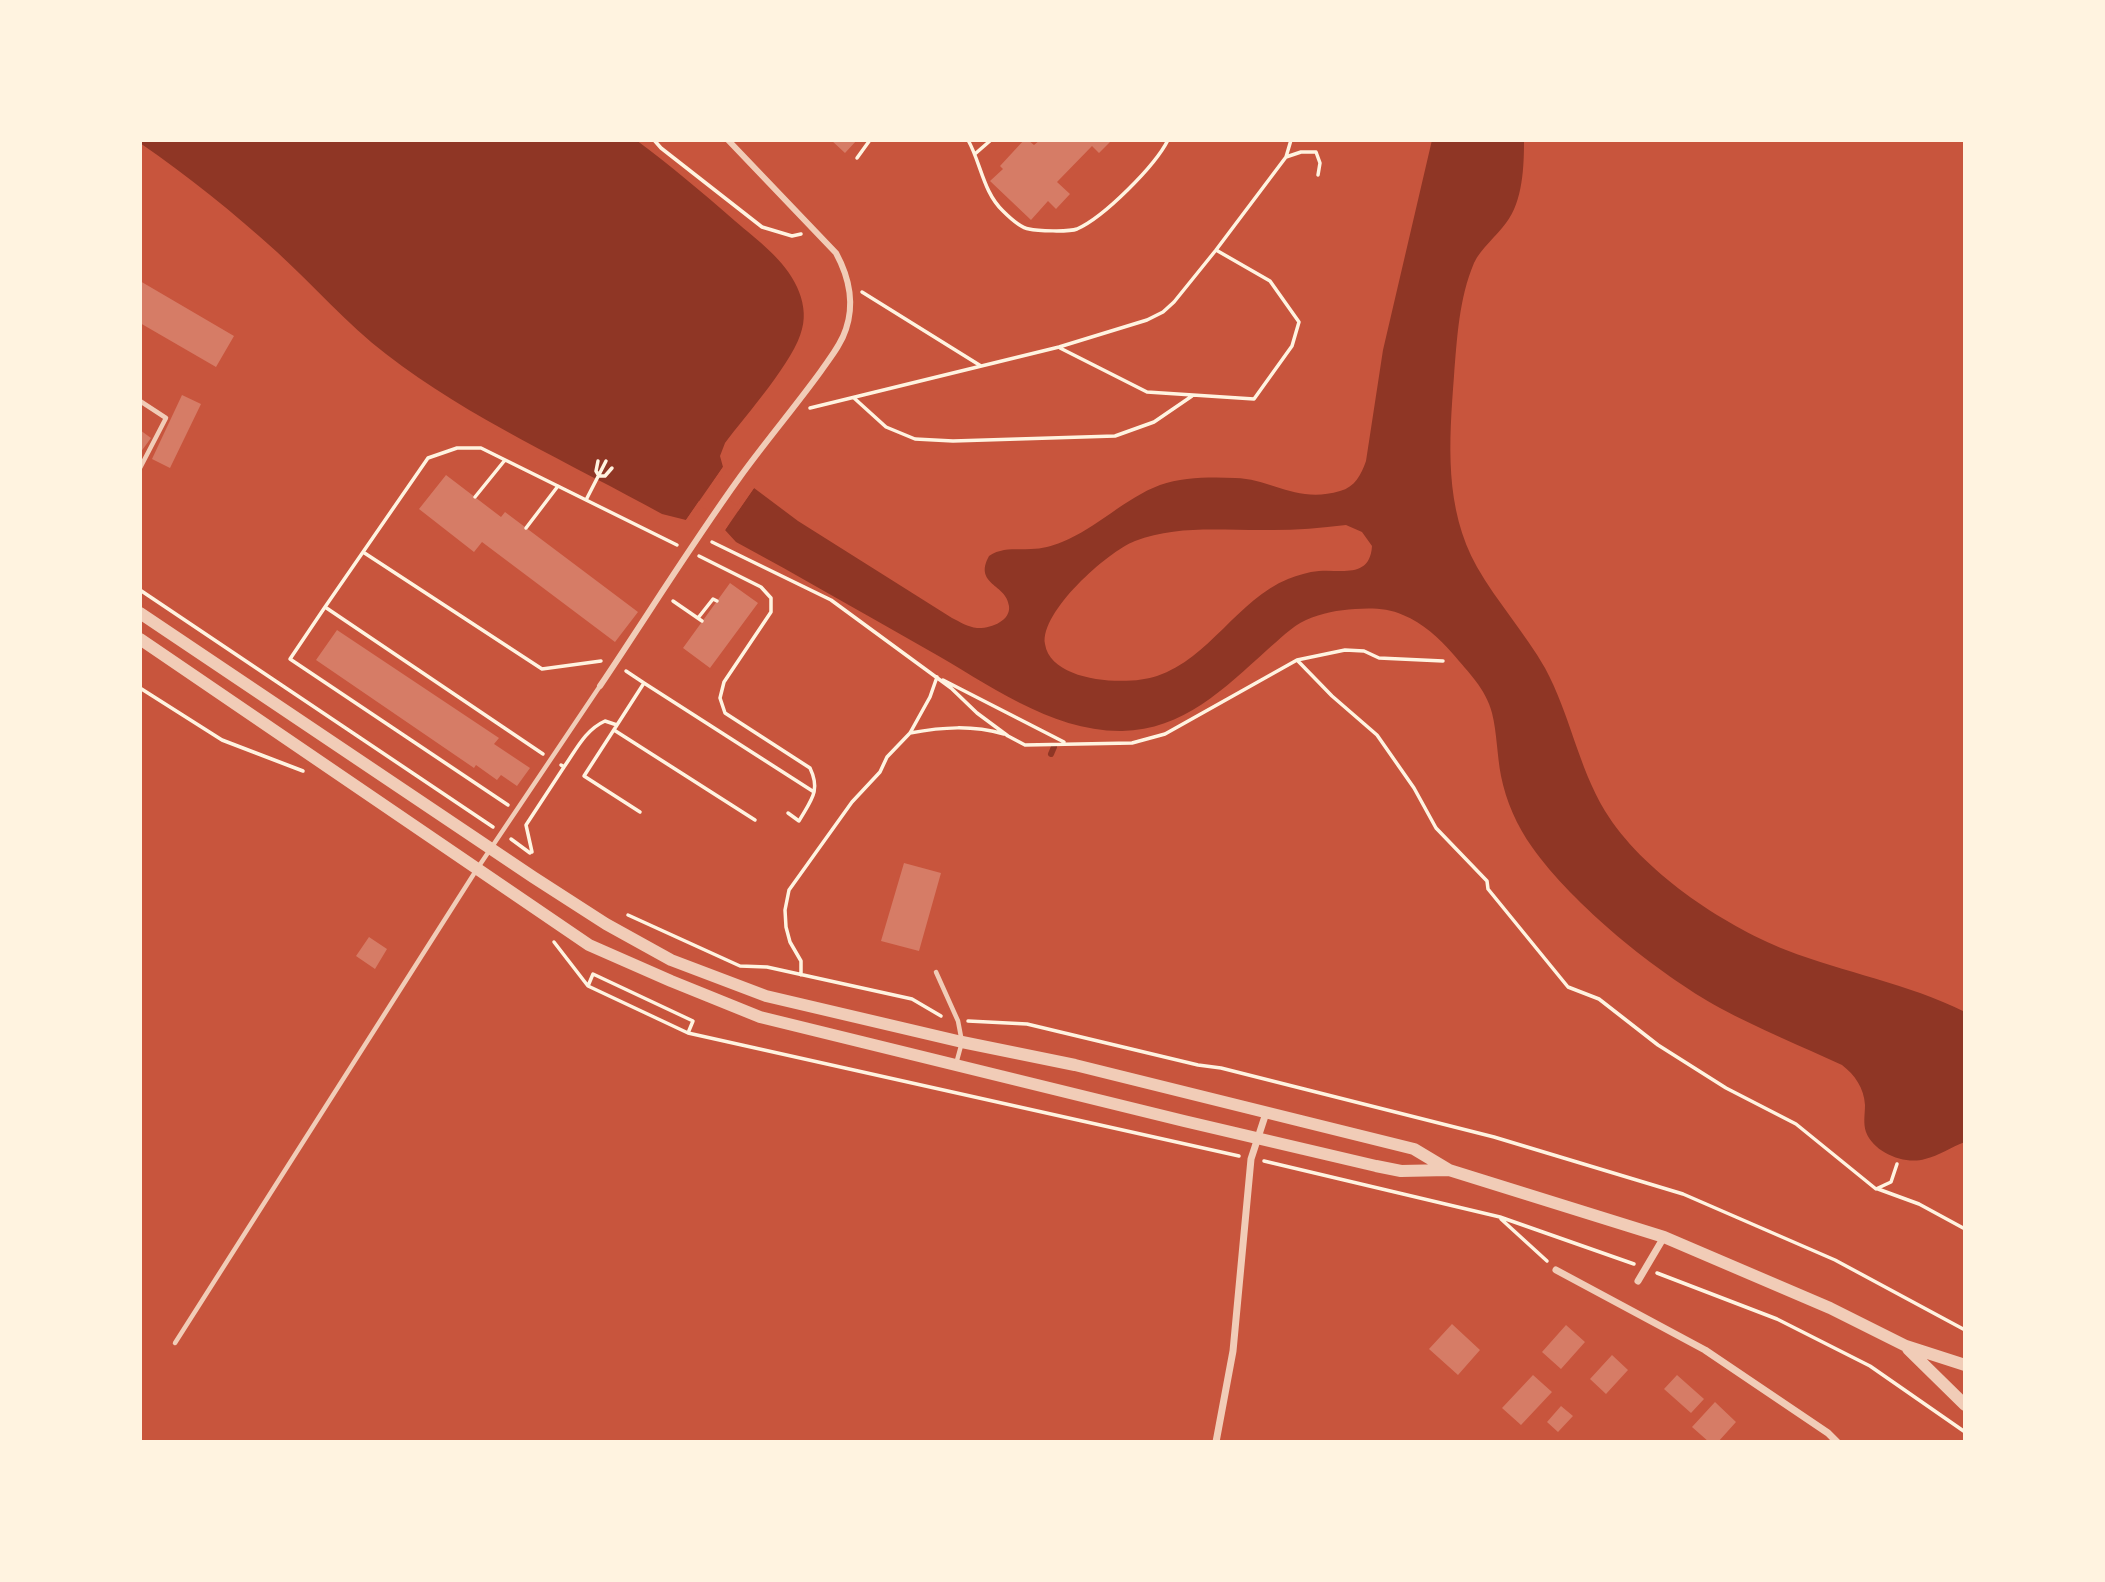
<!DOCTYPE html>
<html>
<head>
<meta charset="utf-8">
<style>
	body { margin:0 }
	#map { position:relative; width:2105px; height:1582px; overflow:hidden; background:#c8553d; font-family:"Alegreya Sans",sans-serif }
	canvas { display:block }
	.frame { position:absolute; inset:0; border:142px solid #fff3e0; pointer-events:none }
</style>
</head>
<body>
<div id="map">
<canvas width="2105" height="1582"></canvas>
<div class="frame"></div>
</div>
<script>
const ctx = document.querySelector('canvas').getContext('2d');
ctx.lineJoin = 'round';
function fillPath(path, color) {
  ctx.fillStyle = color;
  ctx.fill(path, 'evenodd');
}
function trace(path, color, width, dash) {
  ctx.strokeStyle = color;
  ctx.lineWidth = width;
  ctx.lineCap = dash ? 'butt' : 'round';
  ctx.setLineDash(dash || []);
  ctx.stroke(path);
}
const water = new Path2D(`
	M 140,140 L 636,140 C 670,165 703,193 735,221 C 757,240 785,260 797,287 C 803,300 806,315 802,329 C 795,360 746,415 725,443 L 720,456 L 723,467 L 709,488 L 738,511 L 754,488 L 798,521 L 952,618 C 960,622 968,627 977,628 C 990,629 1011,621 1009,606 C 1007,584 973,585 989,556 C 1002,547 1016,550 1031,549 C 1042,549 1052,546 1062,542 C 1097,528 1125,498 1160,485 C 1183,477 1211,477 1235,478 C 1273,479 1297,504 1340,491 C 1355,487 1361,475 1366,461 L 1383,350 L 1432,140 L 1524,140 C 1524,166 1523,201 1506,223 C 1496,237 1481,248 1474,263 C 1459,298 1457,339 1454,376 C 1449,442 1444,508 1477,567 C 1497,602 1525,633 1545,668 C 1570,714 1578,766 1605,811 C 1642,871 1721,924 1786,950 C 1845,973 1907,983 1965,1012 L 1965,1142 C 1951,1147 1939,1156 1925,1159 C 1905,1165 1874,1153 1866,1132 C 1863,1123 1865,1114 1865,1105 C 1864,1088 1855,1075 1842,1065 C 1801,1046 1759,1029 1720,1008 C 1657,973 1573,905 1532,847 C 1517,826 1506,801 1501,776 C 1497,755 1497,733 1492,713 C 1486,689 1468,672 1453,654 C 1439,638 1423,623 1403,615 C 1388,608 1371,608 1355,609 C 1338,610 1322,613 1306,620 C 1291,627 1280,639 1267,650 C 1225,688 1183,730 1122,731 C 1051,732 987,683 928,650 C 864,614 801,577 736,542 L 725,530 L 730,522 L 699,501 L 686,520 L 662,514 C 570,463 470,419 386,354 C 347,324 314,286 277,252 C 234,213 188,176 140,143 ZM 1346,525 L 1362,532 L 1372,546 C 1370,579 1341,569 1319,571 C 1308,572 1298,575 1288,579 C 1237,600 1210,658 1157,676 C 1129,686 1051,683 1045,644 C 1040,612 1107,552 1135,541 C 1178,524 1227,531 1272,530 C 1297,530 1321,528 1346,525 Z`);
const pier = new Path2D(`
	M 723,467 L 726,469 L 713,487 L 737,506 L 751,486 L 754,488 L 723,533 L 721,529 L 725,523 L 701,506 L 689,522 L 686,520 Z`);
const stream = new Path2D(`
	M 1051,754 L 1054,747`);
const building = new Path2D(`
	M 831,140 L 857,140 L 845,153 Z
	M 1024,140 L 1028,140 L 1034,145 L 1040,140 L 1112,140 L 1099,153 L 1092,146 L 1057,182 L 1070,194 L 1056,209 L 1048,201 L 1031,220 L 990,181 L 1003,169 L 1000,166 Z
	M 140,281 L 234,336 L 216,367 L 140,323 Z
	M 182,395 L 201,404 L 170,468 L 152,459 Z
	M 140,430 L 151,438 L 140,453 Z
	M 446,475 L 501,517 L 505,512 L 638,612 L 615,642 L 482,542 L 474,552 L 419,509 Z
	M 730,583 L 758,603 L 710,668 L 683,648 Z
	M 337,630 L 499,738 L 494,744 L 530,768 L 517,786 L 501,775 L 497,780 L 476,765 L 474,768 L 316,660 Z
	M 904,863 L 941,873 L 919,951 L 881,941 Z
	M 369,937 L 387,949 L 375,969 L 356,956 Z
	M 1452,1324 L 1480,1350 L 1458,1375 L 1429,1349 Z
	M 1566,1325 L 1585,1342 L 1561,1369 L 1542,1352 Z
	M 1612,1355 L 1628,1370 L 1606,1394 L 1590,1379 Z
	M 1533,1375 L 1552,1392 L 1521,1425 L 1502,1408 Z
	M 1677,1375 L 1704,1399 L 1691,1413 L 1664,1389 Z
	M 1715,1402 L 1736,1422 L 1718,1442 L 1709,1442 L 1692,1427 Z
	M 1561,1406 L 1573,1416 L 1558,1432 L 1547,1422 Z`);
const path = new Path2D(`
	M 654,140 L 661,148 L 762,227 L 792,236 L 801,234
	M 968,140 C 981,163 983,192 1003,211 C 1009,217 1021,228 1029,229 C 1037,231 1069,232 1077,229 C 1104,217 1155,166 1168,140
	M 976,153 L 991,140
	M 1286,157 L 1301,152 L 1316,152 L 1320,163 L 1318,175
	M 857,158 L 870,140
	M 862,292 L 981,366
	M 1060,348 L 1147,392 L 1254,399 L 1292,346 L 1299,322 L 1270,281 L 1216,250
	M 854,398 L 886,427 L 915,439 L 953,441 L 1115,436 L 1154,422 L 1192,396
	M 810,408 L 1059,347 L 1147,320 L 1163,312 L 1174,302 L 1216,250 L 1286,157 L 1291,140
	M 598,461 L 596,471 L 599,476 L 605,476 L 612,468
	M 475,497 L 505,460
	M 586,500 L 606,461
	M 526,528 L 558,486
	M 712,542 L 831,600 L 951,688 L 977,713 L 1008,736 L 1025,745 L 1132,743 L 1165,734 L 1297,660 L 1345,650 L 1364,651 L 1379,658 L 1443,661
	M 363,552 L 542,669 L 601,661
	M 699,556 L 761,587 L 771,598 L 771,612 L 724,682 L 720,698 L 725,713 L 810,768 C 821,791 811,800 799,821 L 788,813
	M 140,590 L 493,827
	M 673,601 L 702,621
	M 325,607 L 290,659 L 508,805
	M 698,618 L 713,599 L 717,601
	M 1297,660 L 1332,696 L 1377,735 L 1414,788 L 1436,828 L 1487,881 L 1488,889 L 1568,987 L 1599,999 L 1658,1045 L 1726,1088 L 1796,1124 L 1876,1189 L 1891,1182 L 1897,1164
	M 626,671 L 644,683
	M 943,680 L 1064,742
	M 140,688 L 222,740 L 303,771
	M 617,725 L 644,683 L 814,792
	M 614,730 L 755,820
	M 910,733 C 943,727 972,725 1004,734
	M 543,754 L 325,607 L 428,458 L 457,448 L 481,448 L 677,545
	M 564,767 C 576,750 585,730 605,721 L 617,725 L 584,776 L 640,812
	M 511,839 L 530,853
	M 532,852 L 526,825 L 564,767 L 561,765
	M 628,915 L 740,966 L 767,967 L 912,999 L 941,1016
	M 554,942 L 588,986 L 688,1033 L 1239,1156
	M 801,975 L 801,961 L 790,942 L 786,927 L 785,910 L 789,890 L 852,802 L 880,772 L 887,757 L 910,733 L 930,697 L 937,677
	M 588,986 L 593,974 L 693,1021 L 688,1033
	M 968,1021 L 1027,1024 L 1198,1065 L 1221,1068 L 1494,1137 L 1683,1194 L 1835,1260 L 1965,1330
	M 1264,1161 L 1500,1217 L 1634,1264
	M 1878,1189 L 1919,1204 L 1965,1229
	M 1501,1219 L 1547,1261
	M 1657,1273 L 1777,1319 L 1870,1366 L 1965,1432`);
const service = new Path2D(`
	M 140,401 L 166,418 L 140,468
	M 936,972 L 958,1021 L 962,1042 L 956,1064
	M 175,1343 L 477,869 L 600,686`);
const pedestrian = new Path2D(`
	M 600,686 C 647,616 691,545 740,477 C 766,441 795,407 821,371 C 830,358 841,345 846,329 C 855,302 849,277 836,253 L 728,140`);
const minor = new Path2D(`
	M 1556,1270 L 1705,1350 L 1828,1433 L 1837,1442
	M 1638,1281 L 1664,1237
	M 1216,1442 L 1233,1351 L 1251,1159 L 1266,1113`);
const tertiary = new Path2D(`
	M 140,613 L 533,877 L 606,924 L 671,960 L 766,996 L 962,1042 L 1075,1065 L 1414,1149 L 1449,1170 L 1664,1237 L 1830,1308 L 1906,1346 L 1965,1365
	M 140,639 L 589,945 L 671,981 L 760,1017 L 1184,1121 L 1376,1166 L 1401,1171 L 1448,1170
	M 1908,1349 L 1965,1405`);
fillPath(water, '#8f3625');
fillPath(pier, '#c8553d');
trace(stream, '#8f3625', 6);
fillPath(building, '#d67c66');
trace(path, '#fff3e0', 3.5);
trace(service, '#f1ccb7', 4.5);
trace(pedestrian, '#f1ccb7', 6);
trace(minor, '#f1ccb7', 7);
trace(tertiary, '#f1ccb7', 12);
</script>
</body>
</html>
